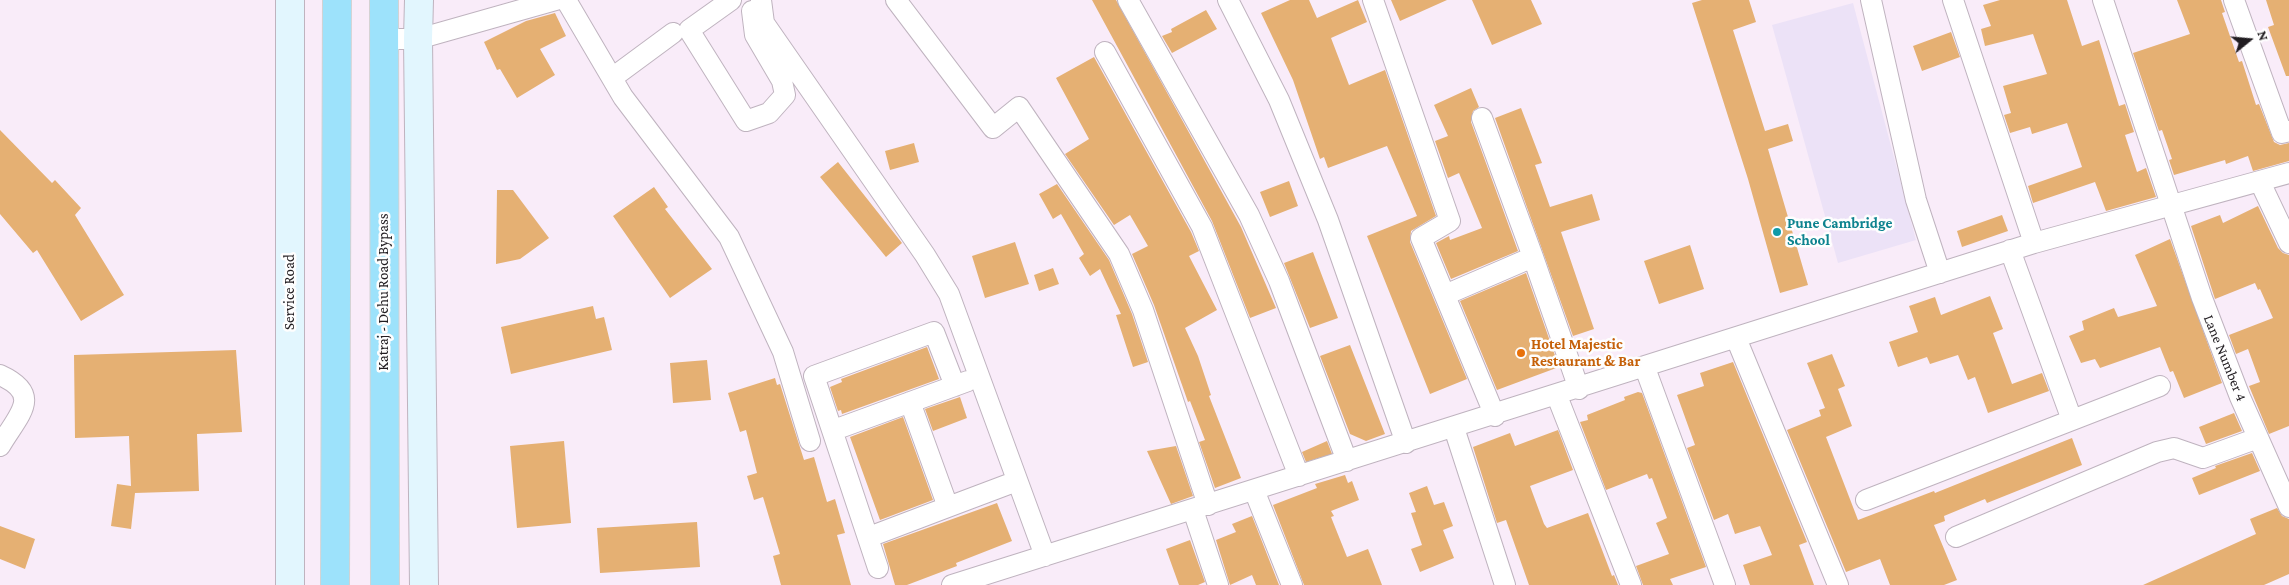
<!DOCTYPE html>
<html>
<head>
<meta charset="utf-8">
<style>
	body { margin:0 }
	#map { position:relative; width:2289px; height:585px; overflow:hidden; background:#f9ecf9; font-family:"Crimson Pro",serif }
	canvas { display:block }
	.north { position:absolute; left:2224px; top:15px; width:50px; height:50px; -webkit-text-stroke:4px #fefefe; paint-order:stroke; rotate:73deg; font-size:14px; font-weight:700; line-height:20px; text-align:center; color:#211d21 }
	.north::after { content:''; display:block; margin:auto; width:18px; height:22px; background:#211d21; clip-path:polygon(50% 0,100% 100%,50% 72%,0 100%) }
</style>
</head>
<body>
<div id="map">
<canvas width="2289" height="585"></canvas>
<div class="north">N</div>
</div>
<script>
const ctx = document.querySelector('canvas').getContext('2d');
ctx.lineJoin = 'round';
function fillPath(path, color) {
  ctx.fillStyle = color;
  ctx.fill(path, 'evenodd');
}
function trace(path, color, width, dash) {
  ctx.strokeStyle = color;
  ctx.lineWidth = width;
  ctx.lineCap = dash ? 'butt' : 'round';
  ctx.setLineDash(dash || []);
  ctx.stroke(path);
}
function label(font, color, halo, rows, align = 'center') {
  ctx.font = font + ' "Crimson Pro",serif';
  ctx.lineWidth = 5;
  ctx.setLineDash([]);
  ctx.textBaseline = 'middle';
  ctx.strokeStyle = halo;
  ctx.fillStyle = color;
  for (const [text, x, y, turn = 0] of rows) {
    ctx.save();
    ctx.translate(x, y);
    ctx.rotate((+turn || 0) * Math.PI / 180);
    ctx.textAlign = isNaN(turn) ? turn : align;
    if (halo) ctx.strokeText(text, 0, 0);
    ctx.fillText(text, 0, 0);
    ctx.restore();
  }
}
const education = new Path2D(`
	M 1853,3 L 1916,240 L 1838,263 L 1772,25 Z`);
const building = new Path2D(`
	M 1092,0 L 1116,0 L 1241,227 L 1276,308 L 1250,318 L 1212,221 Z
	M 1290,0 L 1309,0 L 1317,18 L 1358,0 L 1367,22 L 1331,38 L 1349,85 L 1385,70 L 1436,216 L 1411,231 L 1410,242 L 1467,379 L 1430,394 L 1367,236 L 1417,216 L 1387,146 L 1328,168 L 1324,157 L 1320,159 L 1293,80 L 1261,13 Z
	M 1391,0 L 1447,0 L 1400,21 Z
	M 1472,0 L 1531,0 L 1542,24 L 1492,45 Z
	M 1702,0 L 1749,0 L 1756,22 L 1733,30 L 1765,131 L 1788,124 L 1793,141 L 1768,149 L 1808,285 L 1780,293 L 1748,179 L 1692,3 Z
	M 2000,0 L 2067,0 L 2082,46 L 2099,40 L 2119,106 L 2125,104 L 2134,132 L 2125,135 L 2137,172 L 2146,168 L 2156,197 L 2106,211 L 2095,182 L 2033,203 L 2028,186 L 2082,167 L 2067,123 L 2032,134 L 2030,127 L 2010,133 L 2004,115 L 2011,113 L 2003,86 L 2047,74 L 2033,34 L 1985,46 L 1981,29 L 1991,26 L 1983,5 Z
	M 2177,0 L 2221,0 L 2225,12 L 2222,13 L 2239,62 L 2242,61 L 2256,105 L 2259,104 L 2274,142 L 2280,145 L 2289,143 L 2289,161 L 2253,171 L 2248,156 L 2226,164 L 2225,160 L 2174,175 L 2169,160 L 2172,159 L 2162,130 L 2159,131 L 2133,53 L 2190,34 Z
	M 2266,0 L 2289,0 L 2289,76 L 2286,76 L 2268,27 L 2274,25 Z
	M 1206,10 L 1217,29 L 1172,53 L 1162,36 L 1172,32 L 1171,29 Z
	M 555,13 L 566,36 L 540,49 L 555,75 L 517,98 L 500,69 L 497,70 L 484,42 L 526,21 Z
	M 1951,32 L 1960,57 L 1922,71 L 1913,46 Z
	M 1094,57 L 1191,232 L 1199,251 L 1189,256 L 1217,310 L 1185,328 L 1198,356 L 1211,395 L 1209,396 L 1241,478 L 1215,488 L 1199,442 L 1205,440 L 1190,401 L 1188,402 L 1154,305 L 1132,254 L 1148,246 L 1130,215 L 1114,225 L 1065,154 L 1089,139 L 1056,78 Z
	M 1471,88 L 1479,107 L 1473,111 L 1471,122 L 1518,251 L 1451,279 L 1436,243 L 1449,236 L 1450,240 L 1482,228 L 1459,173 L 1448,178 L 1435,141 L 1448,136 L 1434,105 Z
	M 1521,108 L 1542,163 L 1535,165 L 1550,207 L 1592,194 L 1600,220 L 1561,232 L 1594,329 L 1573,336 L 1495,118 Z
	M 0,130 L 52,183 L 55,180 L 81,208 L 75,215 L 124,295 L 81,321 L 37,250 L 33,253 L 0,214 Z
	M 914,143 L 919,162 L 890,170 L 885,151 Z
	M 838,162 L 902,243 L 886,257 L 820,177 Z
	M 1289,181 L 1298,206 L 1270,217 L 1260,192 Z
	M 1057,184 L 1109,260 L 1132,314 L 1148,362 L 1133,367 L 1116,315 L 1121,314 L 1100,269 L 1090,276 L 1079,258 L 1084,254 L 1061,214 L 1053,219 L 1039,194 Z
	M 654,187 L 668,207 L 665,209 L 712,269 L 670,298 L 613,216 Z
	M 497,190 L 513,190 L 549,238 L 520,259 L 496,264 Z
	M 2258,206 L 2278,248 L 2283,253 L 2289,255 L 2289,426 L 2269,434 L 2249,386 L 2260,382 L 2248,349 L 2236,354 L 2229,335 L 2273,318 L 2260,289 L 2258,290 L 2255,283 L 2215,299 L 2191,226 L 2220,215 L 2223,223 Z
	M 2002,215 L 2008,231 L 1962,247 L 1957,231 Z
	M 2170,239 L 2222,383 L 2184,398 L 2173,371 L 2170,372 L 2160,347 L 2100,368 L 2095,359 L 2081,363 L 2069,336 L 2084,330 L 2082,321 L 2114,308 L 2118,317 L 2157,306 L 2135,255 Z
	M 1015,242 L 1029,284 L 985,298 L 972,256 Z
	M 1690,245 L 1704,289 L 1659,304 L 1644,261 Z
	M 1313,252 L 1338,318 L 1310,328 L 1284,263 Z
	M 1053,268 L 1059,284 L 1039,291 L 1034,275 Z
	M 1526,273 L 1559,367 L 1497,390 L 1460,301 Z
	M 1990,296 L 2003,329 L 1993,333 L 2012,384 L 2042,373 L 2049,391 L 1988,413 L 1975,377 L 1968,380 L 1958,355 L 1930,364 L 1927,357 L 1898,367 L 1889,342 L 1918,332 L 1909,306 L 1935,297 L 1941,315 Z
	M 593,306 L 596,319 L 604,317 L 612,350 L 511,374 L 501,327 Z
	M 1350,345 L 1385,434 L 1366,441 L 1350,434 L 1320,356 Z
	M 927,347 L 939,379 L 842,414 L 841,410 L 838,411 L 830,387 L 842,382 L 841,379 Z
	M 236,350 L 242,432 L 197,434 L 199,491 L 135,493 L 131,529 L 111,526 L 117,484 L 131,486 L 129,436 L 75,438 L 74,355 Z
	M 1832,354 L 1845,386 L 1838,389 L 1852,426 L 1826,437 L 1858,520 L 1934,491 L 1935,493 L 2072,438 L 2082,465 L 1987,503 L 1985,499 L 1944,516 L 1945,521 L 1934,525 L 1957,580 L 1944,585 L 1890,585 L 1880,559 L 1846,572 L 1787,430 L 1821,416 L 1819,410 L 1825,408 L 1807,363 Z
	M 707,360 L 711,400 L 673,403 L 670,363 Z
	M 1733,362 L 1807,542 L 1799,545 L 1814,585 L 1750,585 L 1743,565 L 1772,555 L 1760,526 L 1735,534 L 1728,514 L 1714,520 L 1687,448 L 1695,445 L 1677,395 L 1704,386 L 1700,373 Z
	M 775,378 L 777,385 L 780,384 L 804,460 L 814,457 L 827,502 L 835,499 L 845,533 L 837,535 L 851,585 L 781,585 L 773,556 L 780,554 L 763,497 L 754,500 L 747,476 L 757,473 L 746,430 L 740,432 L 728,393 Z
	M 1638,392 L 1642,393 L 1706,567 L 1670,579 L 1673,585 L 1643,585 L 1636,566 L 1669,554 L 1656,523 L 1667,518 L 1652,478 L 1649,479 L 1647,474 L 1606,490 L 1580,422 L 1588,420 L 1587,415 L 1625,400 L 1624,397 Z
	M 960,397 L 967,418 L 933,431 L 925,409 Z
	M 2234,413 L 2242,431 L 2206,444 L 2199,427 Z
	M 903,417 L 933,500 L 880,520 L 850,437 Z
	M 1558,430 L 1573,470 L 1530,486 L 1544,524 L 1547,528 L 1588,513 L 1612,576 L 1614,575 L 1618,585 L 1529,585 L 1506,520 L 1497,523 L 1473,447 L 1510,433 L 1515,446 Z
	M 564,441 L 571,523 L 517,528 L 510,446 Z
	M 1327,441 L 1332,454 L 1306,462 L 1302,452 Z
	M 1176,446 L 1193,496 L 1171,504 L 1147,451 Z
	M 2252,453 L 2260,471 L 2199,495 L 2192,478 L 2216,468 L 2215,466 Z
	M 1345,475 L 1348,483 L 1352,481 L 1359,500 L 1331,511 L 1334,516 L 1331,517 L 1347,557 L 1368,549 L 1382,585 L 1304,585 L 1273,505 L 1317,488 L 1315,484 Z
	M 1427,486 L 1434,505 L 1444,502 L 1453,526 L 1443,530 L 1454,558 L 1420,572 L 1411,549 L 1422,545 L 1411,513 L 1416,512 L 1409,493 Z
	M 997,503 L 1012,541 L 956,563 L 957,566 L 907,585 L 895,585 L 883,544 Z
	M 2277,508 L 2282,516 L 2289,519 L 2289,574 L 2264,585 L 2143,585 L 2256,534 L 2250,519 Z
	M 1252,516 L 1279,585 L 1256,585 L 1252,575 L 1230,585 L 1216,540 L 1236,532 L 1232,524 Z
	M 697,522 L 700,567 L 600,573 L 597,528 Z
	M 0,526 L 35,539 L 25,569 L 0,559 Z
	M 1190,540 L 1205,582 L 1198,585 L 1179,585 L 1166,549 Z`);
const street = new Path2D(`
	M 566,0 L 623,97 L 729,237 L 783,352 L 810,441
	M 731,0 L 689,30 L 746,121 L 769,113 L 785,95 L 782,81 L 755,35 L 752,11
	M 761,0 L 764,23 L 925,255 L 949,294 L 1045,556
	M 896,0 L 993,128 L 1019,107 L 1119,254 L 1143,310 L 1208,505
	M 1128,0 L 1249,215 L 1279,281 L 1347,461
	M 1228,0 L 1279,100 L 1328,220 L 1406,443
	M 1373,0 L 1450,221 L 1421,238 L 1495,416
	M 1871,0 L 1916,200 L 1940,273
	M 2103,0 L 2202,298 L 2240,397 L 2289,507
	M 2234,0 L 2282,133 L 2289,131
	M 384,39 L 418,39 L 556,0
	M 1105,52 L 1202,227 L 1299,476
	M 612,78 L 673,33
	M 1482,118 L 1533,257 L 1579,389
	M 2260,182 L 2289,243
	M 2034,243 L 2289,173
	M 2010,250 L 2072,420
	M 1445,295 L 1533,257
	M 1736,338 L 1838,585
	M 1645,368 L 1725,585
	M 0,375 C 44,395 18,415 0,446
	M 1557,396 L 1631,585
	M 1454,428 L 1505,585
	M 834,430 L 968,381
	M 1254,490 L 1292,585
	M 1866,500 L 2160,386
	M 948,507 L 1017,481
	M 1193,510 L 1218,585
	M 869,537 L 948,507 L 910,402
	M 1956,537 L 2157,452 L 2174,448 L 2203,458 L 2258,438
	M 878,568 L 814,376 L 934,332 L 955,386
	M 952,585 C 1314,474 1674,358 2034,243 L 1953,0`);
const secondary = new Path2D(`
	M 419,0 L 418,39 L 424,585
	M 290,585 L 290,0`);
const highway = new Path2D(`
	M 384,0 L 385,585
	M 335,585 L 337,0`);
const markers = [
	[1777,232,5,"#0f9aa8"],
	[1521,353,5,"#e8710a"]
];
const cultureNames = [
	["Pune Cambridge",1787,223],
	["School",1787,240]
];
const streetNames = [
	["Service Road",289,292,-90],
	["Katraj - Dehu Road Bypass",383,292,-90],
	["Lane Number 4",2225,358,68]
];
const foodNames = [
	["Hotel Majestic",1531,344],
	["Restaurant & Bar",1531,361]
];
fillPath(education, '#ece2f7');
fillPath(building, '#e5b073');
trace(street, '#bfb3bf', 22);
trace(secondary, '#bfb3bf', 30);
trace(highway, '#d3d2d3', 30);
trace(street, '#fff', 20);
trace(secondary, '#e2f6fe', 28);
trace(highway, '#9de2fb', 28);
for (const [x, y, r, color] of markers) {
  const dot = new Path2D();
  dot.arc(x, y, r, 0, 2 * Math.PI);
  ctx.fillStyle = color;
  ctx.fill(dot);
  trace(dot, '#fefefe', 2);
}
label('bold 15px', '#0d838f', '#fefefe', cultureNames, 'left');
label('15px', '#211d21', '#fefefe', streetNames);
label('bold 15px', '#c56008', '#fefefe', foodNames, 'left');
</script>
</body>
</html>
